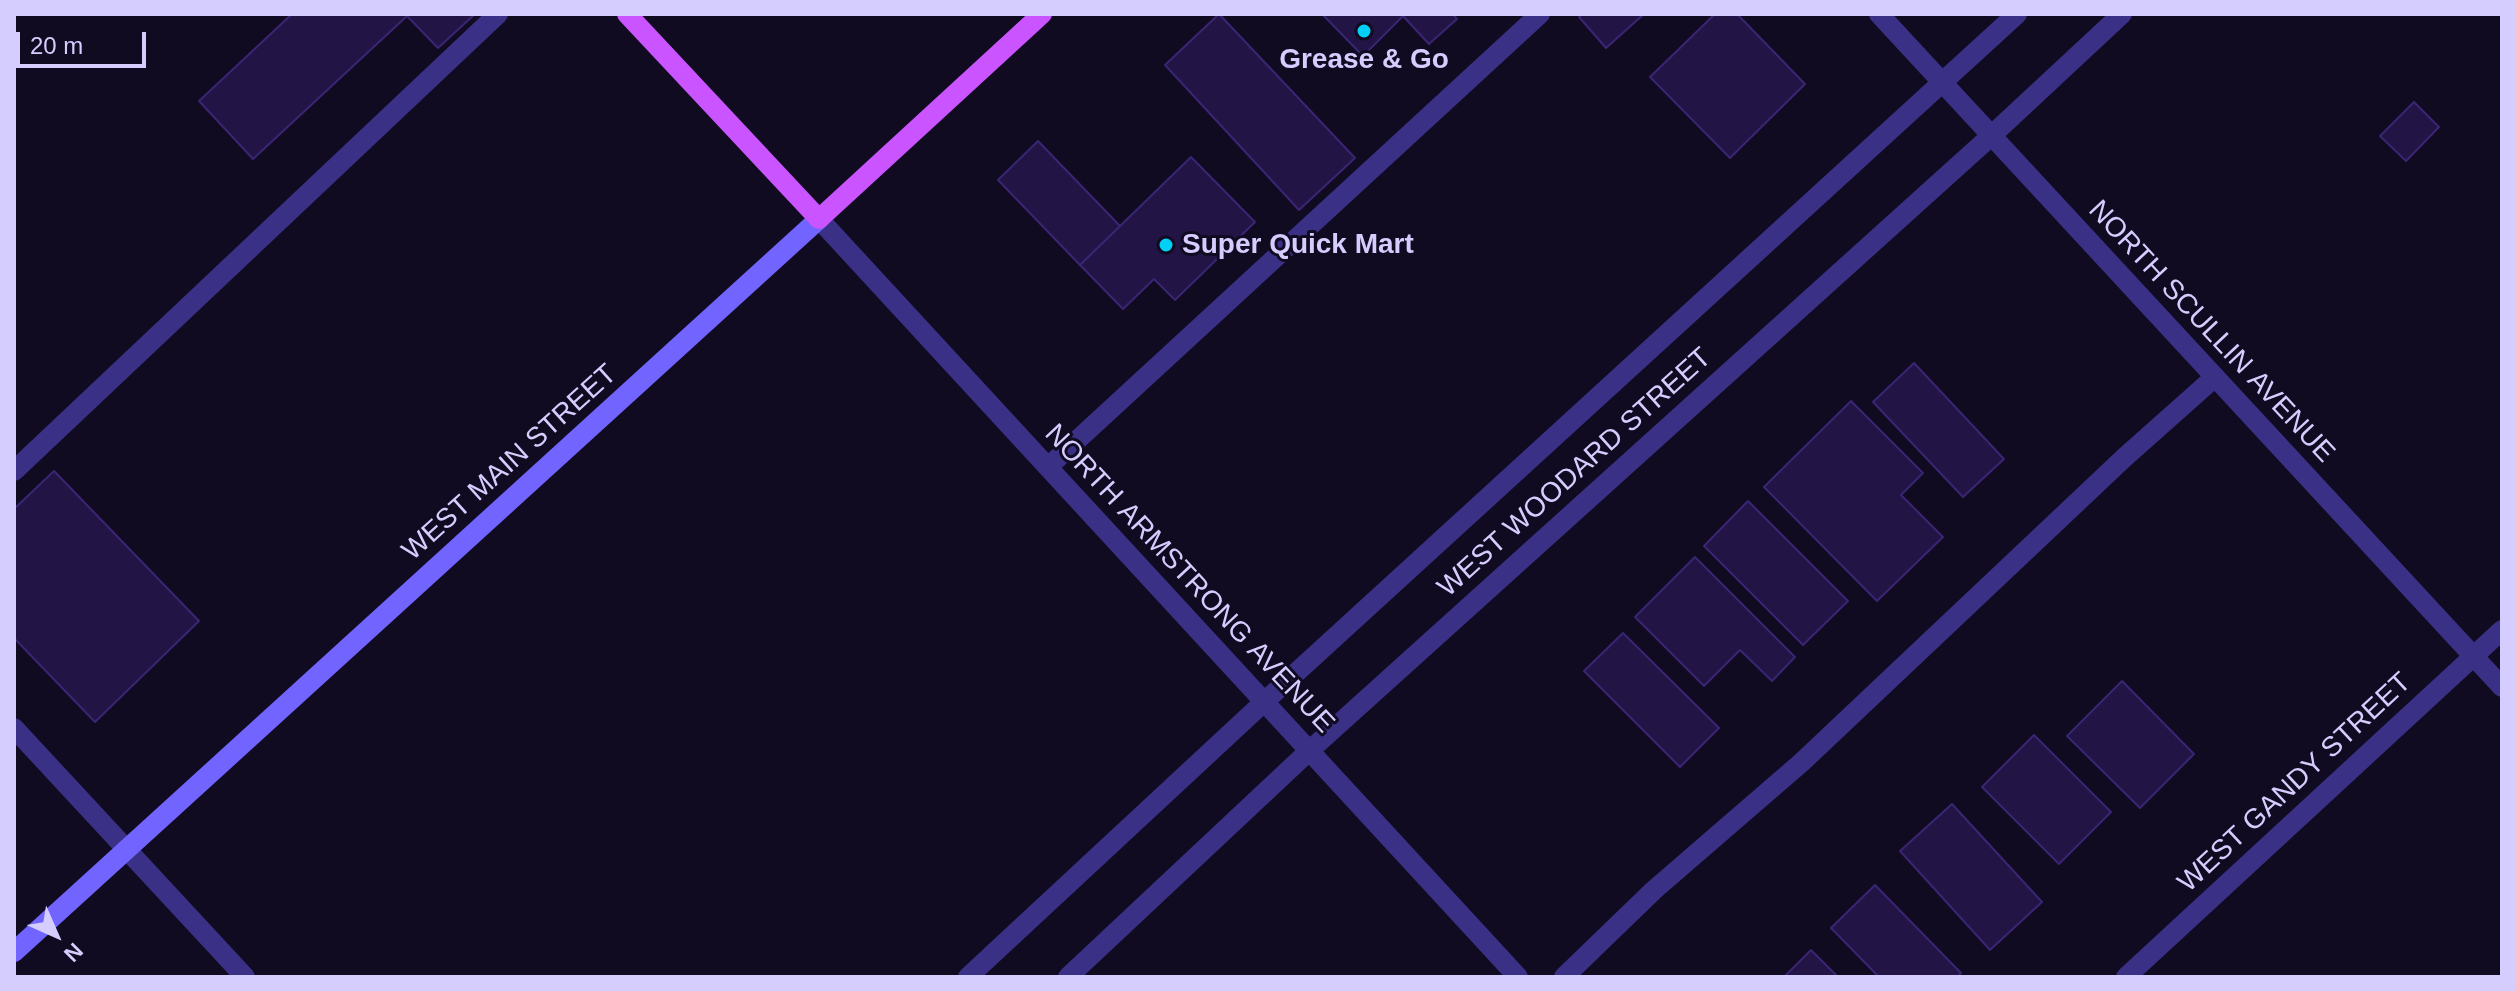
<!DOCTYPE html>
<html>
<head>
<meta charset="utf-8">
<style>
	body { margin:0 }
	#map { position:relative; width:2516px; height:991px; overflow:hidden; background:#110b22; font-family:Arial,sans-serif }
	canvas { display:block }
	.frame { position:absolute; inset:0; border:16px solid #d6cdff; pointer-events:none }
	.north { position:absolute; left:16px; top:895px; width:80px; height:80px; -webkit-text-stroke:6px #110b22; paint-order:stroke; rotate:135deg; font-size:22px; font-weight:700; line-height:32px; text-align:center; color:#d6cdff }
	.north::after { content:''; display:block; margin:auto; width:28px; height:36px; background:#d6cdff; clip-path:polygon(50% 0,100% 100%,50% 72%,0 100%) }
	.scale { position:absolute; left:16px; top:32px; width:130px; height:36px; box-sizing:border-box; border:4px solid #d6cdff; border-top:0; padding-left:10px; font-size:24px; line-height:28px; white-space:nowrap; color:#d6cdff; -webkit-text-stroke:6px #110b22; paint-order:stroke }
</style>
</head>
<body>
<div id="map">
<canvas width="2516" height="991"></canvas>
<div class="frame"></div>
<div class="north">N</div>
<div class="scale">20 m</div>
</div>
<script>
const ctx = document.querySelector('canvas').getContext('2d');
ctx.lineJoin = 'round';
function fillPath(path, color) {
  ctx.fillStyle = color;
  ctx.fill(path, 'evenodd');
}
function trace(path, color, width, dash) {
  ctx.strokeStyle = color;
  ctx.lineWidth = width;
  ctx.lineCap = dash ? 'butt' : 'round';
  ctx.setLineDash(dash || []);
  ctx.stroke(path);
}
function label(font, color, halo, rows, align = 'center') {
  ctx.font = font + ' Arial,sans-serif';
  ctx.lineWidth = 6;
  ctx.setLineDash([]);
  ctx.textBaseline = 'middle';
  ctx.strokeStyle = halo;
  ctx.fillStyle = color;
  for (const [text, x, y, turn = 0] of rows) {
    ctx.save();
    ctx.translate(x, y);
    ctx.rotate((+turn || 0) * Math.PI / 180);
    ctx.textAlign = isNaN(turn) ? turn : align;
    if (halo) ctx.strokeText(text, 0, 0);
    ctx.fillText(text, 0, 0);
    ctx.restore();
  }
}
const building = new Path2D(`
	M 292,14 L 475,14 L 438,48 L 407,16 L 253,159 L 199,101 Z
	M 1219,14 L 1355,158 L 1299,210 L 1165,65 Z
	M 1322,14 L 1453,14 L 1457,19 L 1429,44 L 1403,16 L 1363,56 Z
	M 1583,14 L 1644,14 L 1606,48 L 1579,17 Z
	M 1715,14 L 1737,14 L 1805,84 L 1730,158 L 1650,77 Z
	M 2414,102 L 2439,127 L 2406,161 L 2380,136 Z
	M 1038,141 L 1120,226 L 1080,265 L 998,180 Z
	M 1191,157 L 1255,222 L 1175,300 L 1154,279 L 1123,309 L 1080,265 Z
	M 1914,363 L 2004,459 L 1963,497 L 1873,402 Z
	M 1851,401 L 1923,473 L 1901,495 L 1943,537 L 1877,601 L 1764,487 Z
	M 54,471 L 199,621 L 95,722 L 14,638 L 14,509 Z
	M 1748,501 L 1848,601 L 1803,645 L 1704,546 Z
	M 1695,557 L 1795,657 L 1772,681 L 1740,650 L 1704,686 L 1635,617 Z
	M 1623,633 L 1719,728 L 1680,767 L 1584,671 Z
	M 2122,681 L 2194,754 L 2140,808 L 2067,736 Z
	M 2034,735 L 2111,812 L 2059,864 L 1982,787 Z
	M 1952,804 L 2042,902 L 1990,950 L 1900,851 Z
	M 1875,885 L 1961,973 L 1957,977 L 1879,977 L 1831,928 Z
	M 1811,950 L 1838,977 L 1784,977 Z`);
const service = new Path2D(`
	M 1048,467 L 1540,14
	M 14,471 L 498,14
	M 1564,977 L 1654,890 L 1802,762 L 2125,457 L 2215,377`);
const minor = new Path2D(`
	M 1879,14 L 2502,687
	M 14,728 L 245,977
	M 968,977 L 1264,702 L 2017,14
	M 1068,977 L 1309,751 L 1991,136 L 2122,14
	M 2126,977 L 2502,630`);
const tertiary = new Path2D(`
	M 819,219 L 1518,977`);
const secondary = new Path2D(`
	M 14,952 L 819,219`);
const primary = new Path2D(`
	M 627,14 L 819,219 L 1042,14`);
const markers = [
	[1364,31,8,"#00cff8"],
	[1166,245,8,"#00cff8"]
];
const poiNames = [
	["Grease & Go",1364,60],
	["Super Quick Mart",1182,245,"left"]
];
const streetNames = [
	["NORTH SCULLIN AVENUE",2211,332,47],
	["WEST MAIN STREET",510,463,-42],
	["WEST WOODARD STREET",1575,473,-42],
	["NORTH ARMSTRONG AVENUE",1189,579,47],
	["WEST GANDY STREET",2295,783,-43]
];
fillPath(building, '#221545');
trace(building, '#3a2574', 2);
trace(service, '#3a3186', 20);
trace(minor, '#3a3186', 20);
trace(tertiary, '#3a3186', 20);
trace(secondary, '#7164ff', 20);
trace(primary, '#ca54ff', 20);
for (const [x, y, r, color] of markers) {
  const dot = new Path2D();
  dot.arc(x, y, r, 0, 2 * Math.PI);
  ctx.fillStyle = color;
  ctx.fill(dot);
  trace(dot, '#110b22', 3);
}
label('bold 28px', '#d6cdff', '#110b22', poiNames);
label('28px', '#d6cdff', '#110b22', streetNames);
</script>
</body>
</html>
